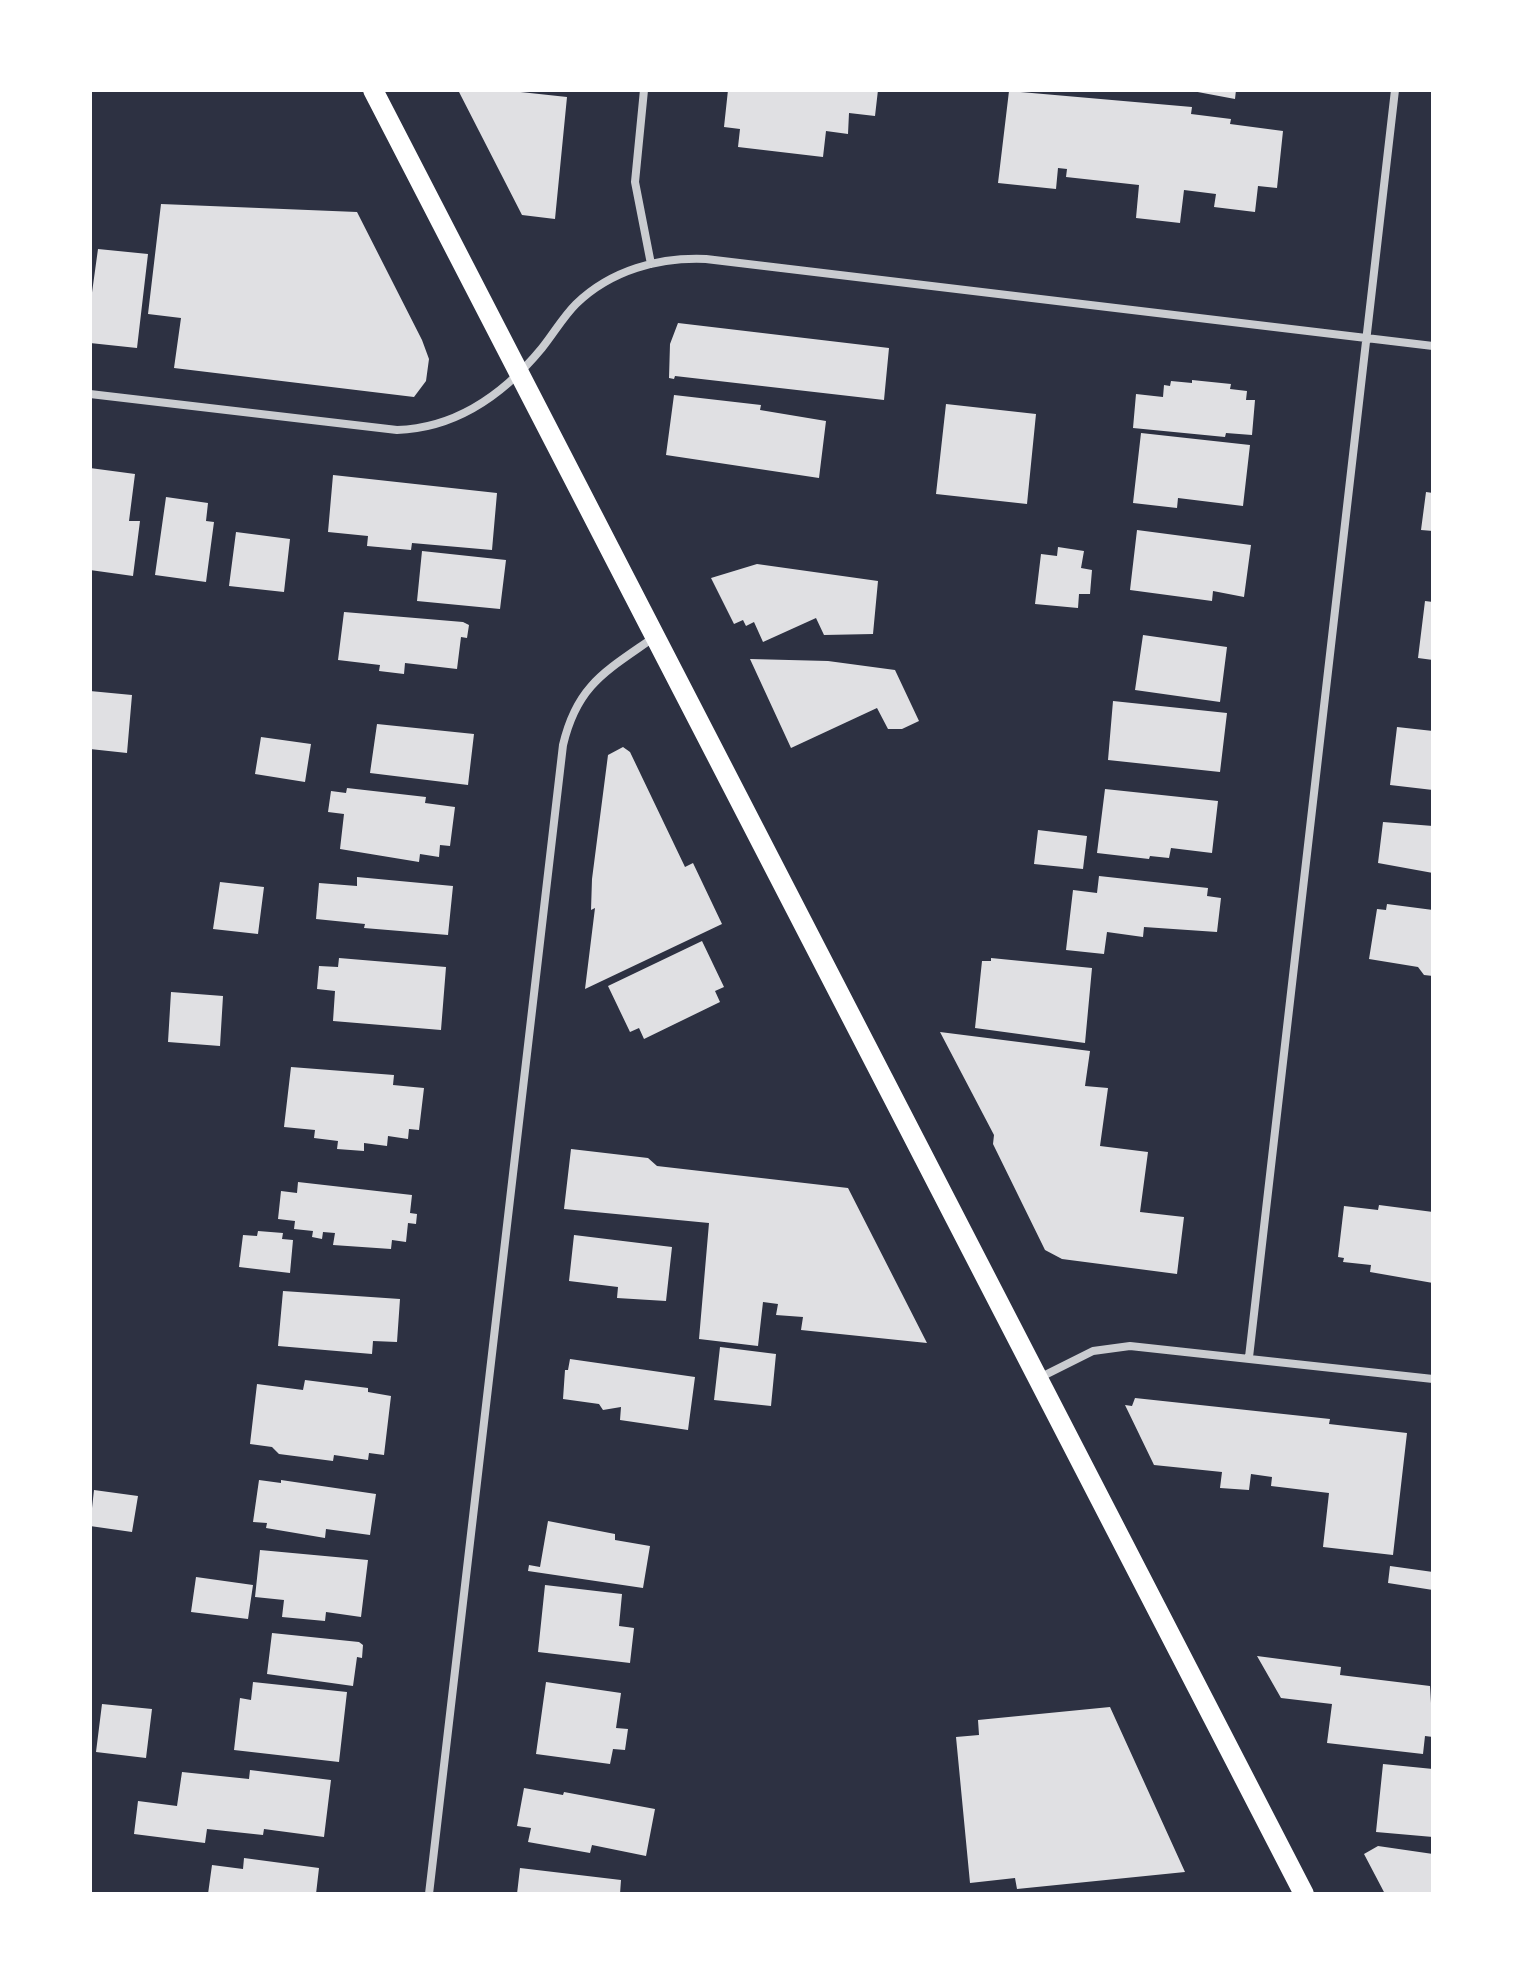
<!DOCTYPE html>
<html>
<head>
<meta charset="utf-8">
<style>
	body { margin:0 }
	#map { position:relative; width:1523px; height:1984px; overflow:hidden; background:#2d3142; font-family:Ubuntu,sans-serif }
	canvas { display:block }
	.frame { position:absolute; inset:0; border:92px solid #fff; pointer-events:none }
</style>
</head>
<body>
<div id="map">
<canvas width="1523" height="1984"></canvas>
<div class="frame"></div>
</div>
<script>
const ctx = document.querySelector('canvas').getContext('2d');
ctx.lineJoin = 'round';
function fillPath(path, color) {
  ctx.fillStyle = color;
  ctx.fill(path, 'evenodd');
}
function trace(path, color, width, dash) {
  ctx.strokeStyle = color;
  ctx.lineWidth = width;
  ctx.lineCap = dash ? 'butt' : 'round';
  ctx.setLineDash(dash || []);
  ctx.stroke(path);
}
const building = new Path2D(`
	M 458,90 L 502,90 L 567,97 L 555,219 L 522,215 Z
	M 728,90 L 878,90 L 875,116 L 849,113 L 848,134 L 826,131 L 823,157 L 738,147 L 740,129 L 724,127 Z
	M 1187,90 L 1236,90 L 1235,99 Z
	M 1009,91 L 1192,107 L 1191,114 L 1231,119 L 1230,124 L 1283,131 L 1277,188 L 1258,186 L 1255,212 L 1214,207 L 1216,194 L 1184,190 L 1180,223 L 1136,218 L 1139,185 L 1066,177 L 1067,169 L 1058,168 L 1056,189 L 998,183 Z
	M 161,204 L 357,212 L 422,340 L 429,359 L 426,381 L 414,397 L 174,368 L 181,318 L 148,314 Z
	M 98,249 L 148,254 L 137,348 L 90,343 L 90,307 Z
	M 678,323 L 889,348 L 884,400 L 675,376 L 674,379 L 669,378 L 670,344 Z
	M 1192,380 L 1231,384 L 1230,389 L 1247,391 L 1246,400 L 1255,400 L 1252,435 L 1226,433 L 1225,437 L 1133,428 L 1136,394 L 1163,397 L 1164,385 L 1170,386 L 1171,381 L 1192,383 Z
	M 674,395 L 761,405 L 760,410 L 826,421 L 819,478 L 666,455 Z
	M 946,404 L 1036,414 L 1027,504 L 936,494 Z
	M 1141,433 L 1250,445 L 1243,506 L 1178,498 L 1177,508 L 1133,503 Z
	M 90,468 L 135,474 L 129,521 L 140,521 L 133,576 L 90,570 Z
	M 333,475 L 497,493 L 492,550 L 412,543 L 411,550 L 367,546 L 368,536 L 328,532 Z
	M 1426,492 L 1433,493 L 1433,531 L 1421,530 Z
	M 166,497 L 208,503 L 206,521 L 214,522 L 206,582 L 155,575 Z
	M 1137,530 L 1251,545 L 1244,597 L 1213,591 L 1212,601 L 1130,590 Z
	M 236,532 L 290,539 L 284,592 L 229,586 Z
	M 1058,547 L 1084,551 L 1081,568 L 1092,570 L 1090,594 L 1079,594 L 1078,608 L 1035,604 L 1041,554 L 1057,556 Z
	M 422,551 L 506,560 L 500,609 L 417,601 Z
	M 757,564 L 878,581 L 873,634 L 824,635 L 816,618 L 763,642 L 754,622 L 746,626 L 743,620 L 734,624 L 711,578 Z
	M 1425,601 L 1433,602 L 1433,660 L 1418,658 Z
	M 344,612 L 463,622 L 469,625 L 467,638 L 461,637 L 457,669 L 405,663 L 404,674 L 379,671 L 380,665 L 338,660 Z
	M 1143,635 L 1227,647 L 1220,702 L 1135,690 Z
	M 750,659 L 828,661 L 895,670 L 919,721 L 902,729 L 888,729 L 877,708 L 791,748 Z
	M 90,691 L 132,695 L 127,753 L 90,749 Z
	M 1113,701 L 1227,713 L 1220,772 L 1108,760 Z
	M 377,724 L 474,734 L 468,785 L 370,773 Z
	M 1397,727 L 1433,731 L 1433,790 L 1390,785 Z
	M 261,737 L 311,744 L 305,782 L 255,774 Z
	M 623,747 L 630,752 L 685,867 L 693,863 L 722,924 L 585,989 L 595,908 L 591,910 L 592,879 L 608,755 Z
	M 347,788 L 426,797 L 425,803 L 455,807 L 450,846 L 440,845 L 439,857 L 420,854 L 419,862 L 340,849 L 344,814 L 328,812 L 331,791 L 346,793 Z
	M 1105,789 L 1218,801 L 1212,853 L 1171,848 L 1169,858 L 1150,856 L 1149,859 L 1097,853 Z
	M 1383,822 L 1433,826 L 1433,873 L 1378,863 Z
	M 1038,830 L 1087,836 L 1083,869 L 1034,864 Z
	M 1099,876 L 1208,888 L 1207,896 L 1221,898 L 1217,932 L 1144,927 L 1143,937 L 1107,932 L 1104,954 L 1066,950 L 1073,890 L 1097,893 Z
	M 357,877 L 453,886 L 448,935 L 364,928 L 365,924 L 316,919 L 319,883 L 357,886 Z
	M 220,882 L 264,887 L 258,934 L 213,929 Z
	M 1387,904 L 1433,910 L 1433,976 L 1424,975 L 1418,967 L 1369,959 L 1377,909 L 1386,910 Z
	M 702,941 L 724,987 L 715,991 L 720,1002 L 644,1039 L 639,1028 L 630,1032 L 608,986 Z
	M 339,958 L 446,967 L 441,1030 L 333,1021 L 335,991 L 317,989 L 319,966 L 338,967 Z
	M 991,958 L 1092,968 L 1085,1043 L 975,1028 L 982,961 L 991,961 Z
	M 171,992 L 223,996 L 220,1046 L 168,1042 Z
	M 940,1032 L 1090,1051 L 1085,1086 L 1108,1088 L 1100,1146 L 1148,1152 L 1140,1212 L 1184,1217 L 1177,1274 L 1062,1259 L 1045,1250 L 993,1144 L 994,1135 Z
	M 291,1067 L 394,1075 L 393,1085 L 424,1088 L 419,1130 L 409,1129 L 408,1139 L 388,1136 L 387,1146 L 364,1143 L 364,1151 L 337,1149 L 338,1141 L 314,1138 L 315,1130 L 284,1127 Z
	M 571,1149 L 648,1158 L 657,1166 L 848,1188 L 927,1343 L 801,1330 L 803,1317 L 776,1315 L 778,1304 L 763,1302 L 758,1346 L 699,1339 L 709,1223 L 564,1209 Z
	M 298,1182 L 412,1195 L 410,1213 L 417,1214 L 416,1224 L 408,1223 L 406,1242 L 392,1240 L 391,1249 L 333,1245 L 335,1233 L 323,1232 L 322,1239 L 312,1237 L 313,1231 L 294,1229 L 295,1221 L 278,1219 L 281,1191 L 297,1193 Z
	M 1379,1205 L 1433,1212 L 1433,1283 L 1370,1272 L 1371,1265 L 1343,1262 L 1344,1258 L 1338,1257 L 1344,1206 L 1378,1210 Z
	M 258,1231 L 283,1233 L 282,1239 L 293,1240 L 290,1273 L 239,1267 L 243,1235 L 257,1236 Z
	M 574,1235 L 672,1247 L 666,1301 L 617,1298 L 618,1287 L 569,1281 Z
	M 283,1291 L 400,1299 L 397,1342 L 373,1341 L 372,1354 L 278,1346 Z
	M 720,1347 L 776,1354 L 771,1406 L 714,1400 Z
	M 570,1359 L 695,1377 L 688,1430 L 620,1420 L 621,1407 L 603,1410 L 599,1404 L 563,1399 L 565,1370 L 568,1370 Z
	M 305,1380 L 368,1388 L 368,1392 L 391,1396 L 384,1455 L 369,1453 L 368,1460 L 334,1455 L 333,1461 L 279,1454 L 272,1447 L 250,1444 L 257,1384 L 303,1390 Z
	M 1135,1398 L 1330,1419 L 1329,1424 L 1407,1433 L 1393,1555 L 1323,1547 L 1329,1493 L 1271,1486 L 1272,1477 L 1251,1474 L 1249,1490 L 1220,1488 L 1222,1472 L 1154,1465 L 1125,1405 L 1132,1406 Z
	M 259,1480 L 281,1483 L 281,1480 L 376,1494 L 370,1535 L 326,1529 L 325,1538 L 266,1528 L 267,1523 L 253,1522 Z
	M 94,1490 L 138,1496 L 132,1532 L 90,1526 Z
	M 548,1521 L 615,1534 L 615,1540 L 650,1546 L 643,1588 L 528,1571 L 529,1565 L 540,1567 Z
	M 260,1550 L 368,1560 L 361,1617 L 326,1612 L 325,1621 L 282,1617 L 284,1600 L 255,1597 Z
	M 1390,1566 L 1433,1572 L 1433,1590 L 1388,1583 Z
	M 196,1577 L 253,1585 L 248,1619 L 191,1612 Z
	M 545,1585 L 622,1594 L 619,1626 L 634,1628 L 630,1663 L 538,1652 Z
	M 272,1633 L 359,1642 L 363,1645 L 362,1658 L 357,1657 L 353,1686 L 267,1674 Z
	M 1257,1656 L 1341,1667 L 1340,1675 L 1430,1686 L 1433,1737 L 1425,1736 L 1423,1754 L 1327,1743 L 1332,1704 L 1281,1698 Z
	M 253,1682 L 347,1692 L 339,1762 L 234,1750 L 240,1698 L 251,1700 Z
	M 546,1682 L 621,1693 L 616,1728 L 628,1729 L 625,1750 L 613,1749 L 610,1764 L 536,1754 Z
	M 102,1704 L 152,1709 L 146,1758 L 96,1752 Z
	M 1110,1707 L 1185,1872 L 1017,1889 L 1015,1878 L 970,1883 L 956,1737 L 979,1735 L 978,1720 Z
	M 1383,1764 L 1433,1769 L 1433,1837 L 1376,1832 Z
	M 250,1770 L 331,1780 L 324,1837 L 264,1829 L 263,1835 L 207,1829 L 205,1843 L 134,1834 L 138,1801 L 177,1806 L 182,1772 L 249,1779 Z
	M 524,1788 L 563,1795 L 564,1792 L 655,1809 L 646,1856 L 592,1845 L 590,1853 L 528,1842 L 531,1828 L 517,1826 Z
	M 1378,1846 L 1433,1854 L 1433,1894 L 1385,1894 L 1364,1854 Z
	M 244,1858 L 319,1868 L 316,1894 L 208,1894 L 212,1865 L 243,1869 Z
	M 520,1868 L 621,1880 L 620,1894 L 517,1894 Z`);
const minor = new Path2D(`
	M 644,90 L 635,182 L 651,264
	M 90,394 L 397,430 C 458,428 505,393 542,348 C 554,333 563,317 576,304 C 611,270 659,257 706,259 L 1433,346
	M 1249,1357 L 1395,90
	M 1039,1378 L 1093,1351 L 1130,1346 L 1433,1379
	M 429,1894 L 563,745 C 577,685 606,671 653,638`);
const primary = new Path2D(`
	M 373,90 L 1304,1894`);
fillPath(building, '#e0e0e3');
trace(minor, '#caccd0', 8);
trace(primary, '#fff', 20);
</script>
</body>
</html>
